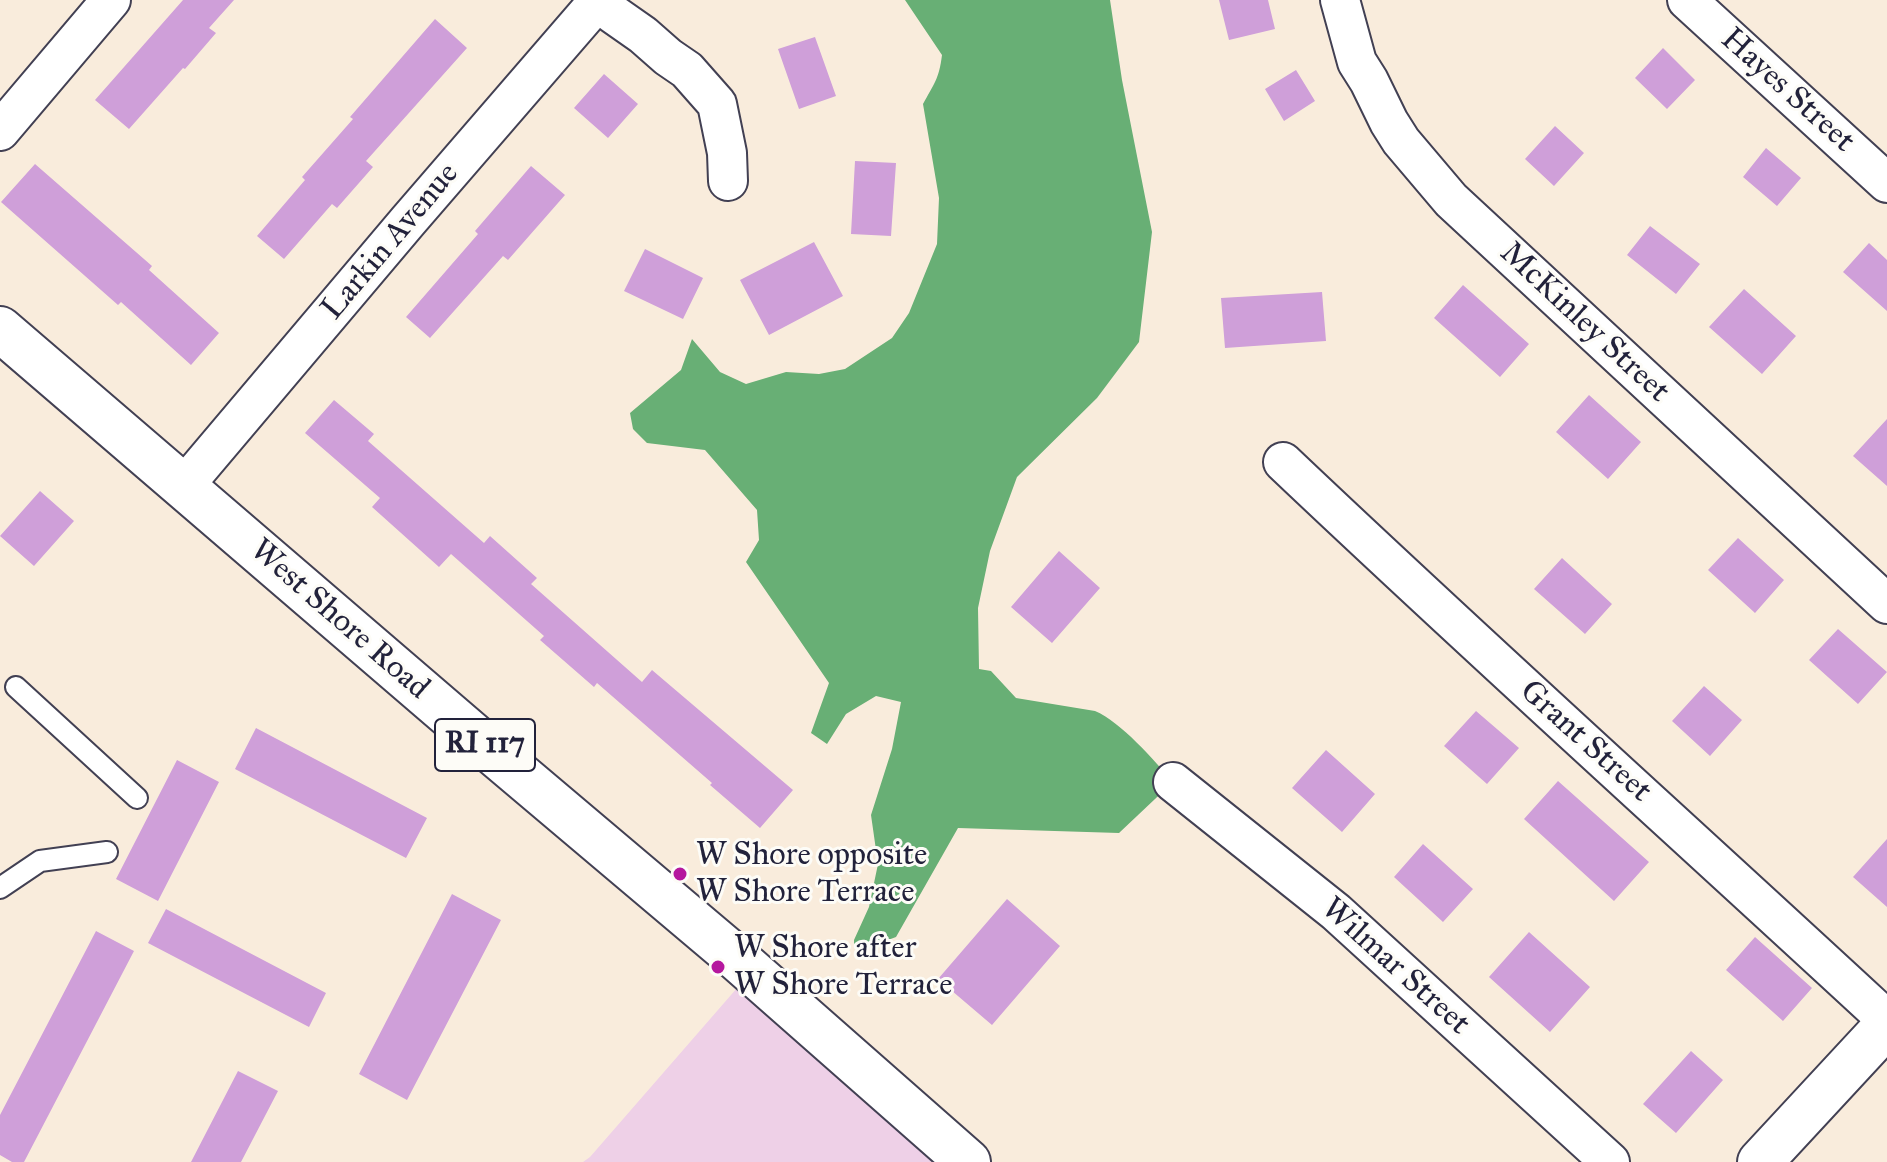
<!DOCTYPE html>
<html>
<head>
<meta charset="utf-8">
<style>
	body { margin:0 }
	canvas { display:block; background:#f9ecdc }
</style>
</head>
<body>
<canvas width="1887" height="1162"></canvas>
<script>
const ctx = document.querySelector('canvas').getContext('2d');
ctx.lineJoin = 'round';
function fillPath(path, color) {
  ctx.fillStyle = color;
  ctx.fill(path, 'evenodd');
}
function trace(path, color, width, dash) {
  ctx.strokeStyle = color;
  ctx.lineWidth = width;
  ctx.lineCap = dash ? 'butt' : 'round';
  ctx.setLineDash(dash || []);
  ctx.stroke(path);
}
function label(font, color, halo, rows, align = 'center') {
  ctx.font = font + ' "IM FELL Great Primer",serif';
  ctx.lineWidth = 6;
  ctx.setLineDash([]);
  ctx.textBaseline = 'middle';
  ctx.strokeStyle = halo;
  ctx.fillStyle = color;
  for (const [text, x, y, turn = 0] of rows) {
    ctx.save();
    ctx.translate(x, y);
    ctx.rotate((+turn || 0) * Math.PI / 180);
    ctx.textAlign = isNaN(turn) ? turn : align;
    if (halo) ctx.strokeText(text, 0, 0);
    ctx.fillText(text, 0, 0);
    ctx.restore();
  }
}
const built = new Path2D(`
	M 751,972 L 974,1162 L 583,1162 L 590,1157 Z`);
const forest = new Path2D(`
	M 905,0 L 1110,0 L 1122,80 L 1152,232 L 1139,342 L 1097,398 L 1017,477 L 990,551 L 978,608 L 979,669 L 991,671 L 1016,698 L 1095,711 C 1121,722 1154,760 1173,782 L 1119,833 L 958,828 L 896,937 L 861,950 L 854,945 L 854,940 L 869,907 L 878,864 L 871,815 L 892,749 L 901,702 L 876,696 L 846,714 L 827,744 L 811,733 L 829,683 L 746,562 L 759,540 L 757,510 L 705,450 L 647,443 L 633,429 L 630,413 L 681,370 L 692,339 L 720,372 L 746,384 L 786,372 L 819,374 L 845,369 L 892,338 L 909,313 L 937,244 L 939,198 L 923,104 C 934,84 939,79 942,55 Z`);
const building = new Path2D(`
	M 183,0 L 234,0 L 209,28 L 216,33 L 185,69 L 183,68 L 129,129 L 95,100 Z
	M 1219,0 L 1268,0 L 1275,29 L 1229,40 Z
	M 435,19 L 467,48 L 366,161 L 373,167 L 337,208 L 332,204 L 284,259 L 257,236 L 305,180 L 302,177 L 353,119 L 350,117 Z
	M 815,37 L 836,96 L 799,109 L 778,49 Z
	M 1663,48 L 1695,80 L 1667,109 L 1635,78 Z
	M 1296,70 L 1315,101 L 1284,121 L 1265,89 Z
	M 604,74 L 638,104 L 608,138 L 574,108 Z
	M 1555,126 L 1584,153 L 1554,186 L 1525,159 Z
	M 1766,148 L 1801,178 L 1777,206 L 1743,177 Z
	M 855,161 L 896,163 L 891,236 L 851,234 Z
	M 35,164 L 152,266 L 149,270 L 219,333 L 191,365 L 121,302 L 118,305 L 1,202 Z
	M 531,166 L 565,195 L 508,260 L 503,256 L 430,338 L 406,317 L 478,234 L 475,231 Z
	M 1650,226 L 1700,264 L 1676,294 L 1627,255 Z
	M 814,242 L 843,296 L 769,335 L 740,280 Z
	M 1869,243 L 1887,260 L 1887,311 L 1843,272 Z
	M 645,249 L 703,278 L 683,319 L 624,291 Z
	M 1463,285 L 1529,344 L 1500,377 L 1434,318 Z
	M 1744,289 L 1796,336 L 1762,374 L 1709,327 Z
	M 1322,292 L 1326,341 L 1225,348 L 1221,298 Z
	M 1589,395 L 1641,442 L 1608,479 L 1556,432 Z
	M 334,400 L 374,434 L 368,441 L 484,543 L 490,536 L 537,578 L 531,584 L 642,682 L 652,670 L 793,790 L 760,828 L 710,785 L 712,783 L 597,683 L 594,687 L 540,640 L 544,636 L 451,554 L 439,567 L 372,507 L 380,498 L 305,433 Z
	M 1887,419 L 1887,486 L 1853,456 Z
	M 40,491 L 74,521 L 34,566 L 0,536 Z
	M 1738,538 L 1784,580 L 1755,613 L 1708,570 Z
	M 1059,551 L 1100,588 L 1052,643 L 1011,607 Z
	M 1562,558 L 1612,604 L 1585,634 L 1534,589 Z
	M 1838,629 L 1887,672 L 1858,704 L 1809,660 Z
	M 1704,686 L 1742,720 L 1710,756 L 1672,721 Z
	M 1476,711 L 1519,748 L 1487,784 L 1444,746 Z
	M 256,728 L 427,818 L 406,858 L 235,769 Z
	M 1326,750 L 1375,794 L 1342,832 L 1292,788 Z
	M 177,760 L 219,782 L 158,901 L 116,879 Z
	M 1558,781 L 1649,862 L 1614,901 L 1524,819 Z
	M 1887,839 L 1887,907 L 1853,877 Z
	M 1423,844 L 1473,889 L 1443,922 L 1394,877 Z
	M 452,894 L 501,920 L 407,1100 L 359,1074 Z
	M 1007,899 L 1060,946 L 992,1025 L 938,979 Z
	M 166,909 L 326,993 L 309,1027 L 148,943 Z
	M 96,931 L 134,951 L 24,1162 L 12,1162 L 0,1155 L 0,1115 Z
	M 1529,932 L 1590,987 L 1550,1032 L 1489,977 Z
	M 1755,937 L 1812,988 L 1783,1021 L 1726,970 Z
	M 1691,1051 L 1723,1080 L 1676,1133 L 1643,1104 Z
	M 238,1071 L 278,1091 L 241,1162 L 191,1162 Z`);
const service = new Path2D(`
	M 16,687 L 137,798
	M 0,888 L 40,861 L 107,852`);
const minor = new Path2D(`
	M 599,0 L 613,14 L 643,35 L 668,57 L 687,70 L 717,104 L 727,153 L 728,181
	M 1340,0 L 1357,62 L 1369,81 L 1389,122 L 1401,141 L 1451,200 L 1887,604
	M 1687,0 L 1887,183
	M 0,131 L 111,0
	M 1283,462 C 1482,651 1686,834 1887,1020
	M 184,486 L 408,221 L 599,0
	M 1173,782 L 1336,912 L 1610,1162`);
const tertiary = new Path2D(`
	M 1760,1162 L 1887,1025`);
const primary = new Path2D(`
	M 0,329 L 476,738 L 734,956 L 968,1162`);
const markers = [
	[680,874,8,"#b5179e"],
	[718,967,8,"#b5179e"]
];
const shields = [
	[485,745,100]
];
const shieldNames = [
	["RI 117",485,745]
];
const streetNames = [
	["Hayes Street",1787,91,42],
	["Larkin Avenue",391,242,-50],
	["McKinley Street",1584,323,43],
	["West Shore Road",339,620,41],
	["Grant Street",1585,742,42],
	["Wilmar Street",1395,967,42]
];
const poiNames = [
	["W Shore opposite",696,856],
	["W Shore Terrace",696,893],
	["W Shore after",734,949],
	["W Shore Terrace",734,986]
];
fillPath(built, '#eed0e7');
fillPath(forest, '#68af75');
fillPath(building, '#cf9fd9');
trace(service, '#424053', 24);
trace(minor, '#424053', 42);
trace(tertiary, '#424053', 48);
trace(primary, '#424053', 48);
trace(service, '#fff', 20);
trace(minor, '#fff', 38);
trace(tertiary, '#fff', 44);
trace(primary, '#fff', 44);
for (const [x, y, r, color] of markers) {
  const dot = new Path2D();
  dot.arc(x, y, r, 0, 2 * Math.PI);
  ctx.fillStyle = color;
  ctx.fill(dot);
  trace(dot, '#fdfcf7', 3);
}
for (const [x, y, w] of shields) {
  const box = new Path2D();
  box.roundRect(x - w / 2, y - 26, w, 52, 6);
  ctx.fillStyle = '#fdfcf7';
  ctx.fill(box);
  trace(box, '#22223b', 2);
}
label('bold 30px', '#22223b', null, shieldNames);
label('32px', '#22223b', '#fdfcf7', streetNames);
label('32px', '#22223b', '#fdfcf7', poiNames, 'left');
</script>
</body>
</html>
